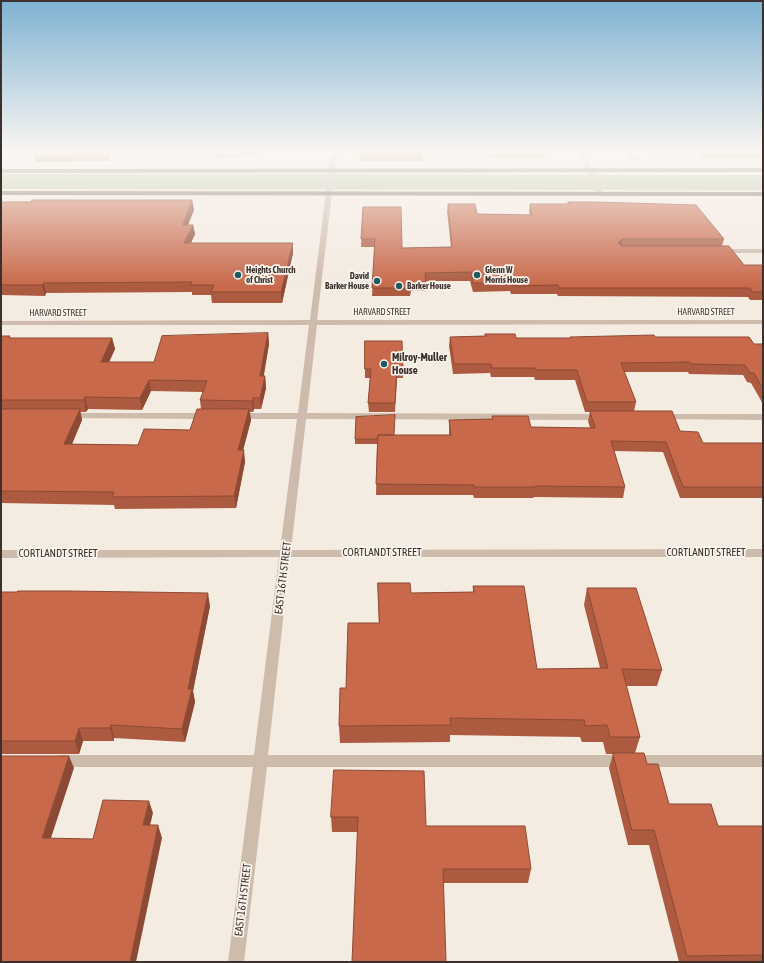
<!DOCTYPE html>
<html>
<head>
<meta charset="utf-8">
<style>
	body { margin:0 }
	#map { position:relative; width:764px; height:963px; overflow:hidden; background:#f4ebe1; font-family:"Asap Condensed",sans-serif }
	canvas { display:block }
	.frame { position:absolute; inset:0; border:2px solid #3b302b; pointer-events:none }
</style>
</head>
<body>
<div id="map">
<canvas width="764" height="963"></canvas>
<div class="frame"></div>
</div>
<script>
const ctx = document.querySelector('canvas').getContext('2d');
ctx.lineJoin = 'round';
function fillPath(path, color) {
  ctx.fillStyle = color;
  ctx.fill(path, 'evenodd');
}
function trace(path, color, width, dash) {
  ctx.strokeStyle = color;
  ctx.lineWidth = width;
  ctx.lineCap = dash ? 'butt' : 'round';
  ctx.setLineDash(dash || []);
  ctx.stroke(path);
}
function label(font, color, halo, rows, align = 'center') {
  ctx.font = font + ' "Asap Condensed",sans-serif';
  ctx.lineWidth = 3.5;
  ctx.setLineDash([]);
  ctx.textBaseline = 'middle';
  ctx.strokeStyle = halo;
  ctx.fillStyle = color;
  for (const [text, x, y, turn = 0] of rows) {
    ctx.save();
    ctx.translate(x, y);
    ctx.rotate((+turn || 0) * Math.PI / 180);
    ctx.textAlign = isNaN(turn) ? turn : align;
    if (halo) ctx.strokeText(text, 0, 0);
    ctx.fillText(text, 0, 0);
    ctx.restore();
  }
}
const green = new Path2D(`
	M 1,174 L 763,175 L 763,190 L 1,189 Z`);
const minor = new Path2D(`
	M 331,151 L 337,151 L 317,320 L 763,320 L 763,324 L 317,325 L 307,413 L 601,414 L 606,417 L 601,420 L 306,419 L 291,550 L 763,549 L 763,557 L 290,557 L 268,755 L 763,755 L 763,767 L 267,767 L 244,962 L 228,962 L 253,767 L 59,767 L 54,765 L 52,761 L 54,757 L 59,755 L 254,755 L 279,557 L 1,558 L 1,550 L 280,550 L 297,419 L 237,419 L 232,416 L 237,413 L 298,413 L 309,325 L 1,325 L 1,321 L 310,320 Z
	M 577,151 L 583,151 L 604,195 L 603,196 L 598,195 Z
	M 624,151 L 630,151 L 636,160 L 635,161 L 631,161 Z
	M 763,249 L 763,253 L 721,253 L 718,251 L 721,249 Z
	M 69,413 L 207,413 L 212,416 L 207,419 L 66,418 L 64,416 L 66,414 Z
	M 661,414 L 763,414 L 763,420 L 658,419 L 656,417 L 658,415 Z`);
const major = new Path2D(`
	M 763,168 L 763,172 L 1,173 L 1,169 Z
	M 1,191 L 763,192 L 763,196 L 1,195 Z`);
const wall = new Path2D(`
	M 1,151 L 263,151 L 261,156 L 216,157 L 215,154 L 112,154 L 108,161 L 71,161 L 69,162 L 35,162 L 34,156 L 37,153 L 1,153 Z
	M 359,151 L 546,151 L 545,157 L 489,157 L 489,154 L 423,154 L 423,161 L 360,161 Z
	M 651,151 L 763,151 L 763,158 L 703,158 L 699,154 L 653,154 Z
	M 192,200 L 194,210 L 188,225 L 193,225 L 195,234 L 191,243 L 293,253 L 282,303 L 212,303 L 211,295 L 192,295 L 192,292 L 46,293 L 45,296 L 1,295 L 1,202 Z
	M 568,202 L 724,239 L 722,246 L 744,265 L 763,266 L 763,300 L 750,300 L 748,297 L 558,296 L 557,294 L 511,294 L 510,291 L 473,292 L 470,281 L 426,281 L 426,291 L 411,291 L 410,296 L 372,296 L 375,247 L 361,247 L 363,207 L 402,248 L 451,247 L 447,211 L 448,204 L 477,214 L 530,215 L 529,211 L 530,204 L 568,204 Z
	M 268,333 L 269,344 L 263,376 L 265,376 L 266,388 L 261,409 L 254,409 L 253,412 L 250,412 L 251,420 L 243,450 L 245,462 L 236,508 L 115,509 L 114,505 L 1,503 L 1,336 L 11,338 L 112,338 L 115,349 L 109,362 L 154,362 ZM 151,391 L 203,392 L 200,400 L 201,409 L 190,430 L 138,445 L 72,444 L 82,420 L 80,412 L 86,412 L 88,409 L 142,410 Z
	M 485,334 L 516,338 L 570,338 L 570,337 L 655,337 L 754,344 L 763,344 L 763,404 L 751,383 L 747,382 L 743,375 L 689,374 L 688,372 L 624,372 L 636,402 L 634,411 L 680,431 L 703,443 L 763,443 L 763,498 L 680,498 L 663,452 L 614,451 L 625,487 L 623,498 L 534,497 L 533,498 L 474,498 L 473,495 L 376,495 L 377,444 L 355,444 L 355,439 L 395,435 L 449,435 L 449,420 L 492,419 L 492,416 L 531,427 L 590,428 L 588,421 L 590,412 L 585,412 L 575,380 L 535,380 L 534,377 L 491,377 L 490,373 L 453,374 L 449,346 L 450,337 L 485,336 Z
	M 365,341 L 403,369 L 403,378 L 397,378 L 395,412 L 369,412 L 368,403 L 370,378 L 365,378 Z
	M 378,583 L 411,593 L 473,592 L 473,586 L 537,669 L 600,668 L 584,605 L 587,588 L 662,670 L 657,686 L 626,686 L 640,737 L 635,753 L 647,764 L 669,804 L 718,826 L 763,826 L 763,962 L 679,962 L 649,845 L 628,845 L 609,768 L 613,754 L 606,754 L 603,742 L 582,742 L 580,737 L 450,735 L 450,742 L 340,743 L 339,726 L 346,688 L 379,623 Z
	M 1,592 L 210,606 L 193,691 L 195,702 L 185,742 L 114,738 L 114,741 L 83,741 L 79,754 L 1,754 Z
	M 334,770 L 426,826 L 531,869 L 528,883 L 443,883 L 358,832 L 332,832 L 331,817 Z`);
const shadedWall = new Path2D(`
	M 109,151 L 112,151 L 112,154 L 108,161 L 107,155 Z
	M 69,155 L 71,161 L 69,162 L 68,156 Z
	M 192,200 L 194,210 L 184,234 L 183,225 Z
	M 193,225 L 195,234 L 186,253 L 184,243 Z
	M 622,239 L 621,248 L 618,243 Z
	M 293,243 L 293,253 L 282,303 L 281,292 Z
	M 44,283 L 46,293 L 45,296 L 42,285 Z
	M 268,333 L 269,344 L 262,387 L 260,376 Z
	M 112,338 L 115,349 L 104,373 L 101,362 Z
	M 265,376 L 266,388 L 261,409 L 260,398 Z
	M 149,380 L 151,391 L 142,410 L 140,398 Z
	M 85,397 L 88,409 L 86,412 L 84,400 Z
	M 253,398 L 254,409 L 253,412 L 252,401 Z
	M 80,409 L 82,420 L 67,456 L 64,444 Z
	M 249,409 L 251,420 L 240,462 L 238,450 Z
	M 244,450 L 245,462 L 236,508 L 234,496 Z
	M 208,593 L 210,606 L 193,691 L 195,702 L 185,742 L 182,729 L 188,689 Z
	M 111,725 L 114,738 L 114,741 L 110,728 Z
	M 79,728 L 83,741 L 79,754 L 75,741 Z
	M 69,756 L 74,768 L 47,850 L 42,838 Z
	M 149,801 L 153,813 L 147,838 L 143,825 Z
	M 158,825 L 162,838 L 136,962 L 130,962 Z`);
const building = new Path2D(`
	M 39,151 L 109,151 L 107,155 L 69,155 L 68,156 L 34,156 Z
	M 359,151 L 423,151 L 423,152 L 359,152 Z
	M 32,200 L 192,200 L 183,225 L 193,225 L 184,243 L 293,243 L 281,292 L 211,292 L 214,285 L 190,285 L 192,282 L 44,283 L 42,285 L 1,285 L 1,202 L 31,202 Z
	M 568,202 L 595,202 L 696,205 L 724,239 L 622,239 L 618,243 L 622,246 L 729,246 L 744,265 L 762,265 L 763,266 L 763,292 L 752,292 L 750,288 L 559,288 L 558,285 L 512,286 L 511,283 L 473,283 L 471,272 L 425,273 L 426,283 L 411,283 L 411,288 L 372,288 L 375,239 L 361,239 L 363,207 L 401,207 L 402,248 L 452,247 L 448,204 L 475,204 L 477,214 L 532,215 L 530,204 L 569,204 Z
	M 268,333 L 260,376 L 265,376 L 260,398 L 253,398 L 252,401 L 200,400 L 207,381 L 149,380 L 140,398 L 85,397 L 84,400 L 1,400 L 1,369 L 2,368 L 1,368 L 1,336 L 10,336 L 9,338 L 112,338 L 101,362 L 154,362 L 162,336 Z
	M 485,334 L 515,334 L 516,338 L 571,338 L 570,337 L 654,335 L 655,337 L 749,337 L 754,344 L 763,344 L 763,389 L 754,373 L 750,373 L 745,365 L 691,364 L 690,362 L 621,363 L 636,402 L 587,402 L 577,370 L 536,370 L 535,368 L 492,368 L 491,364 L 454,364 L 450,337 L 486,336 Z
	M 365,341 L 402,341 L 403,369 L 397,369 L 395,403 L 368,403 L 371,369 L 365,369 Z
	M 1,409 L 80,409 L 64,444 L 138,445 L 144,429 L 190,430 L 197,409 L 249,409 L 238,450 L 244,450 L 234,496 L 112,497 L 114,492 L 1,491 Z
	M 590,411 L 672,411 L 680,431 L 698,432 L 703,443 L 763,443 L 763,487 L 683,487 L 666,442 L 611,441 L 625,487 L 535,486 L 535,487 L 474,487 L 474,485 L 376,484 L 378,435 L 451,435 L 449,420 L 493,419 L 492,416 L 528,416 L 531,427 L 595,428 Z
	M 395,415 L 394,435 L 378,435 L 377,439 L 355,439 L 356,417 Z
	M 378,583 L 410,583 L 411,593 L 474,592 L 473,586 L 524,586 L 537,669 L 608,668 L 587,588 L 636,588 L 662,670 L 622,669 L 640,737 L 610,737 L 607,725 L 585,726 L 584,720 L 450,718 L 451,725 L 339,726 L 340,688 L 346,688 L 348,623 L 379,623 Z
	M 18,591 L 69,591 L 208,593 L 188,689 L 192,689 L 182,729 L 111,725 L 110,728 L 79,728 L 75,741 L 1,741 L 1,592 L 17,592 Z
	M 613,753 L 644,753 L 647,764 L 658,764 L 669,804 L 711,804 L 718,826 L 763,826 L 763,955 L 687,956 L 654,830 L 632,830 Z
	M 1,756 L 69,756 L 42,838 L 93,839 L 103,800 L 149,801 L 143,825 L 158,825 L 130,962 L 1,962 Z
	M 334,770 L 424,771 L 426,826 L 525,826 L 531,869 L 443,869 L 446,962 L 352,962 L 358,817 L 331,817 Z`);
const markers = [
	[238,275,4,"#1f5a5e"],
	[477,275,4,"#1f5a5e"],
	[377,281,4,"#1f5a5e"],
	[399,286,4,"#1f5a5e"],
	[384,364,4,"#1f5a5e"]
];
const farPoinames = [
	["Heights Church",246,270],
	["of Christ",246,280],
	["Glenn W",485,270],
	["Morris House",485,280],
	["David",369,276,"right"],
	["Barker House",369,286,"right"],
	["Barker House",407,286]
];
const farStreetnames = [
	["HARVARD STREET",382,312],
	["HARVARD STREET",706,312],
	["HARVARD STREET",58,313]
];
const poiNames = [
	["Milroy-Muller",392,358],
	["House",392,371]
];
const streetNames = [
	["CORTLANDT STREET",382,553],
	["CORTLANDT STREET",706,553],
	["CORTLANDT STREET",58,554],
	["EAST 16TH STREET",283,578,-83],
	["EAST 16TH STREET",243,900,-83]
];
fillPath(green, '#b8c4a0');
fillPath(minor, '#cdbbac');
fillPath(major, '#7d675c');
fillPath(wall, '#ac5a40');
fillPath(shadedWall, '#8c4a34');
fillPath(building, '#c8694b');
trace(building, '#8c4a34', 1);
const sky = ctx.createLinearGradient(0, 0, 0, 286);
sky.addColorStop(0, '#7eb2d2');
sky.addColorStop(0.53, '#faf6f2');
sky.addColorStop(1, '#faf6f200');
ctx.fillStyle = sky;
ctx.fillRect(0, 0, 764, 286);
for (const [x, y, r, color] of markers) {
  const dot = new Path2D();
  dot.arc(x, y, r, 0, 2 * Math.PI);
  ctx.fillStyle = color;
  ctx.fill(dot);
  trace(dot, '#fbf5ee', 1.5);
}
label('bold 9px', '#3b302b', '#fbf5ee', farPoinames, 'left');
label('9px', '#3b302b', '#fbf5ee', farStreetnames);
label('bold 11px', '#3b302b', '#fbf5ee', poiNames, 'left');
label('11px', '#3b302b', '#fbf5ee', streetNames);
</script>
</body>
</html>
